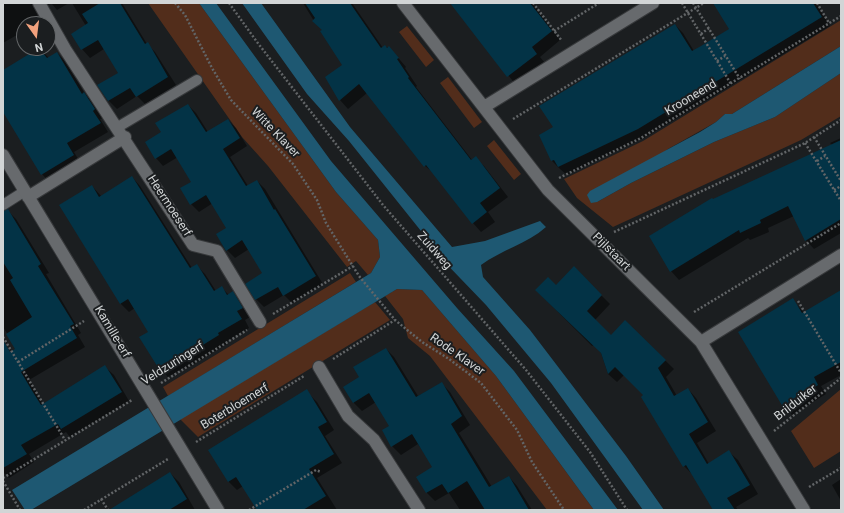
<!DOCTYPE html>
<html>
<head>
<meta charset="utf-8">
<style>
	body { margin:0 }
	#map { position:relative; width:844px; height:513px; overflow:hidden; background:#1b1e20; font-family:Roboto,sans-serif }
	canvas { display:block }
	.frame { position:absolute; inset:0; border:4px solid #d2d5d6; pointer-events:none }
	.north { position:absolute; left:16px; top:16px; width:40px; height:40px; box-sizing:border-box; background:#1b1e20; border:1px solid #646769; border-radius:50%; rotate:166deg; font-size:11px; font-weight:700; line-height:16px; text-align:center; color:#d2d5d6 }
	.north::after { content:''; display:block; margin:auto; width:14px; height:18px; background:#f1a17d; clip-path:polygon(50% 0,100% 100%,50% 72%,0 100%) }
</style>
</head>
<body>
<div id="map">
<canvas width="844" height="513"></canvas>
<div class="frame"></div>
<div class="north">N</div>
</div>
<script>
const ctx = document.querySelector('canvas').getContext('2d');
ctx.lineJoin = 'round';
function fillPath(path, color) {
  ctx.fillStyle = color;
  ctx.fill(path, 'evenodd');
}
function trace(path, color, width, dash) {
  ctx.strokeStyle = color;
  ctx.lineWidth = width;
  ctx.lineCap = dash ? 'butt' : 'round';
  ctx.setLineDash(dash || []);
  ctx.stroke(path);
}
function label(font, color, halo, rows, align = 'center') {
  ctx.font = font + ' Roboto,sans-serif';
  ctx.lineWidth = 4;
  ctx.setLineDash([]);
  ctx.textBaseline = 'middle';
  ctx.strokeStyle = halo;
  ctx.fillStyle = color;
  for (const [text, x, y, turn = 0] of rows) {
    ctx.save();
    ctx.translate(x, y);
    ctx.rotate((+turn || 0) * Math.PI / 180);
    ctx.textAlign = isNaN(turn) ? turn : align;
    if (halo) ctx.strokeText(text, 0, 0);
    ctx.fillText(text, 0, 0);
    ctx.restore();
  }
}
const green = new Path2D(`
	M 148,3 L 199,3 L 336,192 L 378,240 L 380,257 L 371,273 L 368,275 L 356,261 L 347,267 L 268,166 L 242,137 Z
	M 841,20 L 841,46 L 732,114 L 725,114 L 716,122 L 668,149 L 597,202 L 631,183 L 714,142 L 775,117 L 841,73 L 841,116 L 801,140 L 613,227 L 577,198 L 564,179 L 643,141 Z
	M 407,26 L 434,60 L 426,67 L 399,32 Z
	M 448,77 L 482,122 L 474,128 L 440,83 Z
	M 494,140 L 521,174 L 514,180 L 487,146 Z
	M 350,273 L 356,282 L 168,396 L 163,387 Z
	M 397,289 L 422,290 L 496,376 L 594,510 L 547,510 L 430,356 L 408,338 L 403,319 L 385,296 Z
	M 375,302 L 390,320 L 198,437 L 180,419 Z
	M 841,389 L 841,451 L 814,468 L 791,431 Z`);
const water = new Path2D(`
	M 199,3 L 216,3 L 331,161 L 457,308 L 514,371 L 618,510 L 594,510 L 496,376 L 422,290 L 397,289 L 31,510 L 25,510 L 12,490 L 371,273 L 380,257 L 378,240 L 336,192 Z
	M 242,3 L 261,3 L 350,127 L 452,247 L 485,241 L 540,221 L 546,227 C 527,244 501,250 481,265 L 483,277 L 530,330 L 626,456 L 664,510 L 643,510 L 551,383 L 486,305 L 434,251 L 425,236 L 349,141 L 307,94 Z
	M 841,46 L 841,73 L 775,117 L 714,142 L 631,183 L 597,202 L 591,203 L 587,195 L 590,191 L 700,132 L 716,122 L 725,114 L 732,114 Z`);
const shadow = new Path2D(`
	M 3,3 L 69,3 L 57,10 L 52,4 L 43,5 L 40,14 L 19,26 L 22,32 L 3,43 Z
	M 72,3 L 122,3 L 147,44 L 155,52 L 176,85 L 145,104 L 137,96 L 117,109 L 109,101 L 99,85 L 119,73 L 104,49 L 90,58 L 82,49 L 72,34 L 86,26 Z
	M 303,3 L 352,3 L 383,48 L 389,47 L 406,67 L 405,68 L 417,86 L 416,87 L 472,160 L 475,158 L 484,166 L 508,197 L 488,212 L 495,222 L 481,232 L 473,223 L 435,174 L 425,166 L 367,93 L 348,109 L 340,100 L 344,65 L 323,30 L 314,21 Z
	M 451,3 L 535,3 L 533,4 L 560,40 L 540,57 L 545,63 L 516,85 Z
	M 714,3 L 816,3 L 830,26 L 646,137 L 567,175 L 560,169 L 552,161 L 540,135 L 554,128 L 675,25 L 683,33 L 694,51 L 730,29 Z
	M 40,49 L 49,58 L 57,53 L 65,61 L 85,94 L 92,102 L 103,118 L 100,119 L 108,132 L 74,152 L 81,164 L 50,183 L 42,174 L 3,110 L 3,72 Z
	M 188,105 L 196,113 L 208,132 L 228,120 L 236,128 L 247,146 L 230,157 L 248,186 L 257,181 L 265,189 L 323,284 L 292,303 L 284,295 L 264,307 L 256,299 L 247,284 L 264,273 L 249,249 L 235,258 L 227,250 L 228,228 L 213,203 L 199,212 L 191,204 L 192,182 L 178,157 L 163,166 L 156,158 L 163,133 Z
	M 841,138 L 841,233 L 814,249 L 806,240 L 794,216 L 768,228 L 769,232 L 750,240 L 748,238 L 679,280 L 671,271 L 713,200 L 832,145 L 830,143 Z
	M 132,177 L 140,186 L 192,268 L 196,265 L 205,274 L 216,291 L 222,288 L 229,295 L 233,293 L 241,301 L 250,317 L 245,320 L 249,328 L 226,342 L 227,344 L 186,369 L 184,368 L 168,377 L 160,368 L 149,332 L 135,308 L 129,312 L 120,303 L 92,186 L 102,197 Z
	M 3,197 L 9,207 L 7,210 L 16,219 L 49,273 L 46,274 L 81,333 L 78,335 L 85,347 L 29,380 L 43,404 L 105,367 L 114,375 L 129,401 L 70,437 L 66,432 L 29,454 L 34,462 L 9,478 L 3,472 L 3,357 L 17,349 L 3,327 Z
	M 574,268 L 610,304 L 595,320 L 611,336 L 625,321 L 674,369 L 666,377 L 677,396 L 688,389 L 696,398 L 716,431 L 697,443 L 709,464 L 729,452 L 738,460 L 758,494 L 736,507 L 738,510 L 714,510 L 693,475 L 684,466 L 645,395 L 624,375 L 617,382 L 608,374 L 601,353 L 594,345 L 592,346 L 536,290 L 556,286 Z
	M 841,291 L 841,375 L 821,386 L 826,394 L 792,415 L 784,406 L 792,299 L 804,313 Z
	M 386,349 L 394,357 L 418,396 L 441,383 L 450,392 L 470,425 L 459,433 L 492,487 L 509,477 L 517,486 L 532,510 L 460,510 L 449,493 L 435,501 L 427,493 L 418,478 L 434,468 L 418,444 L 401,455 L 392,446 L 383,431 L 391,426 L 376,402 L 362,411 L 353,402 L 361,377 Z
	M 308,393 L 317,402 L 334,430 L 325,436 L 342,463 L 317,478 L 337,510 L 255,510 L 257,509 L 243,486 L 237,490 L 228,481 Z
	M 170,473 L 179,482 L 195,510 L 112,510 Z
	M 841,479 L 841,501 L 832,485 Z`);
const building = new Path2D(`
	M 100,3 L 120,3 L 145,44 L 148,42 L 168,77 L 136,97 L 130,88 L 108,101 L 97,85 L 118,73 L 98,40 L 81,50 L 71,34 L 88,23 L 82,14 Z
	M 305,3 L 350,3 L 381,48 L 385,45 L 387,48 L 389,46 L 399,58 L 397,59 L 409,77 L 408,78 L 471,160 L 476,156 L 500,188 L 480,203 L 487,212 L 472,224 L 426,165 L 424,167 L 359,84 L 339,101 L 325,77 L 342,65 L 320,31 L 322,30 L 312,21 L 315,18 Z
	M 450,3 L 530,3 L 552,31 L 532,47 L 537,54 L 507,77 Z
	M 713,3 L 813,3 L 822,17 L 638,129 L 558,167 L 554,160 L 551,161 L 539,135 L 553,127 L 539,106 L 675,24 L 692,51 L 701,46 L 729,29 Z
	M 39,48 L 47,58 L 57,52 L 82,94 L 84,92 L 95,109 L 93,111 L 101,123 L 67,143 L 74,155 L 41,175 L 3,112 L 3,70 Z
	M 188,104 L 206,132 L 228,119 L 240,138 L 223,149 L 246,186 L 257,180 L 274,210 L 275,209 L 316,276 L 283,296 L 278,287 L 255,300 L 245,284 L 262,273 L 242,240 L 226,251 L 216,234 L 226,228 L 206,195 L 190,205 L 180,188 L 191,182 L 171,149 L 155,159 L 145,142 L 161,132 L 155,123 Z
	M 841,140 L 841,219 L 805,241 L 788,206 L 760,220 L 761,223 L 740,233 L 739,230 L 670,272 L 649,236 L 712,198 L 713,199 Z
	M 132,176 L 190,268 L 197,264 L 214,291 L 222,286 L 227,295 L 233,291 L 243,308 L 237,311 L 242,319 L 218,333 L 219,335 L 177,361 L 176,360 L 159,369 L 139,337 L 148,332 L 128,299 L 120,304 L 59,205 L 92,185 L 99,197 Z
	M 8,209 L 41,264 L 38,266 L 74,324 L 70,326 L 77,338 L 21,372 L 31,389 L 41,405 L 105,365 L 122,392 L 61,429 L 58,424 L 21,445 L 27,454 L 3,468 L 3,340 L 10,352 L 15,349 L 6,334 L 32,317 L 10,280 L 13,278 L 3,262 L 3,211 Z
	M 574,266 L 602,295 L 587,311 L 611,335 L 625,320 L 666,360 L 658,368 L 674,396 L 688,388 L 708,422 L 689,434 L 707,464 L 729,450 L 750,485 L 727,498 L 735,510 L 713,510 L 686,465 L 683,467 L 641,397 L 643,395 L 615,367 L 608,374 L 601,353 L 535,290 L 548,277 L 556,285 Z
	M 841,290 L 841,362 L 814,377 L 818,385 L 783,407 L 738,332 L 793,298 L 802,313 Z
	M 386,348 L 416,397 L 442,382 L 462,416 L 451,424 L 489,487 L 509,476 L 529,510 L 485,510 L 467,481 L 448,493 L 442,484 L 426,493 L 416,477 L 432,467 L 412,434 L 391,447 L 382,430 L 389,426 L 369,393 L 353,403 L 343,387 L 359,377 L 353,367 Z
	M 307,389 L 327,422 L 318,427 L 334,454 L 309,469 L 326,496 L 303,510 L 257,510 L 236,477 L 228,482 L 208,450 Z
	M 170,472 L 187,499 L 169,510 L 109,510 Z`);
const path = new Path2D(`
	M 175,3 L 185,15 L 212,68 L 231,100 L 293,164 L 317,200 L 326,223 L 359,276 L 395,320 L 422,342 L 449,359 L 481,383 L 517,430 L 532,462 L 564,510
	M 229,3 L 257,42 L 383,205 L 526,370 L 590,452 L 627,510
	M 533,3 L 562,41
	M 682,3 L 731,84
	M 693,3 L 740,79
	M 817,3 L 829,23
	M 554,31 L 599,3
	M 701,34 L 709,28
	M 717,61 L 725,56
	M 513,119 L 704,3
	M 814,137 L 841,181
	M 805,143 L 841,201
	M 817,161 L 825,156
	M 559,178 L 641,138 L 841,16
	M 834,190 L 841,186
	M 614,232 L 805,143 L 841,120
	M 798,301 L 841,373
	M 694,312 L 841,223
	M 273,314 L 353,266
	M 3,337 L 65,440
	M 333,359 L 395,320
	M 18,362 L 84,321
	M 161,383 L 247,330
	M 774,431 L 841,378
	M 196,442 L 304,376
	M 3,478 L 132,400
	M 3,481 L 20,510
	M 809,487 L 841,468
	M 101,499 L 108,510
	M 84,510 L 168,459
	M 249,510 L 316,470 L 321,472`);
const lane = new Path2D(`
	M 118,127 L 197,80
	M 3,205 L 25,191`);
const street = new Path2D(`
	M 39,3 L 65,49 L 193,245 L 217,251 L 260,322
	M 403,3 L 548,190 L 701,342 L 804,510
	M 484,107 L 653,3
	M 3,155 L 218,510
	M 28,197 L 125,137
	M 701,342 L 841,255
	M 319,367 L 348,416 L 374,440 L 419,510`);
const streetNames = [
	["Krooneend",691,98,-31],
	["Witte Klaver",275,133,46],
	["Heermoeserf",169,206,57],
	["Zuidweg",434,251,49],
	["Pijlstaart",611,252,45],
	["Kamille-erf",112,332,59],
	["Rode Klaver",457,355,35],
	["Veldzuringerf",173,364,-32],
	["Brilduiker",796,403,-38],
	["Boterbloemerf",235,407,-31]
];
fillPath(green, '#522d1b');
fillPath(water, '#1e5872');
fillPath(shadow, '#0007');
fillPath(building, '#033346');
trace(lane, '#37393b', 12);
trace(street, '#37393b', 14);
trace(path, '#626567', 2.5, [2, 2]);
trace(lane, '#676a6d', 10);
trace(street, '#676a6d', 12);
label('12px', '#d2d5d6', '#1b1e20', streetNames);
</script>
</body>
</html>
